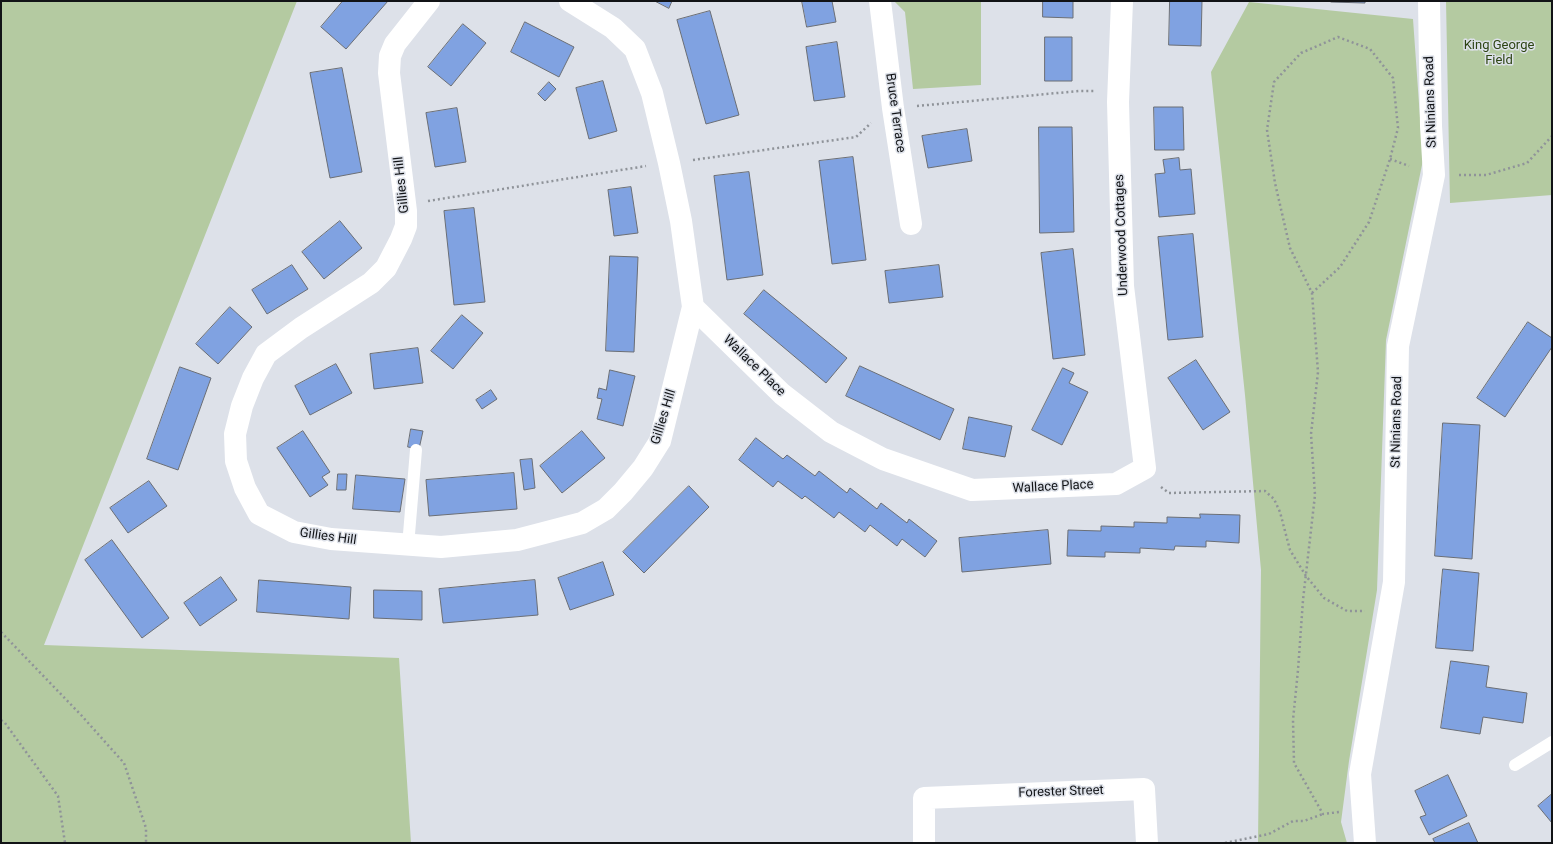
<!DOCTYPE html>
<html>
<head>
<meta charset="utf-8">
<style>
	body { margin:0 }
	#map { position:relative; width:1553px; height:844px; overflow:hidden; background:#dde1e9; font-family:Roboto,sans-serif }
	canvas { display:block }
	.frame { position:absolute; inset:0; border:2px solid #111316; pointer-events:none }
</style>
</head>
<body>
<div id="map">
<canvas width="1553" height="844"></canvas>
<div class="frame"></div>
</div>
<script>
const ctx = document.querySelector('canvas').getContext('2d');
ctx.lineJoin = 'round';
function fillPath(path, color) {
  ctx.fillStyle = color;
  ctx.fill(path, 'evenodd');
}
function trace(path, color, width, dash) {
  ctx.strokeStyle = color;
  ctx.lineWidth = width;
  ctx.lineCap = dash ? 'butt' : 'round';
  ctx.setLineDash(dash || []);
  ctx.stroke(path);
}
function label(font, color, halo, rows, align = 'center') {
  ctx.font = font + ' Roboto,sans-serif';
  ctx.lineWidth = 3;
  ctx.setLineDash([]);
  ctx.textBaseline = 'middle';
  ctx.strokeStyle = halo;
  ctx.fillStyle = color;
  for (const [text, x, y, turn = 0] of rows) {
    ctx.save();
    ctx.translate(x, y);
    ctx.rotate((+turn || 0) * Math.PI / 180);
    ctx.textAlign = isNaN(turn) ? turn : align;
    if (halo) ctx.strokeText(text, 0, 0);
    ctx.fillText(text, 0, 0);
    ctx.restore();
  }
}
const green = new Path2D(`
	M 1,1 L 297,1 L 44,645 L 399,658 L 411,843 L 1,843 Z
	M 894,1 L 981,1 L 981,85 L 913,89 L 905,12 Z
	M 1446,1 L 1552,1 L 1552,195 L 1450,203 Z
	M 1249,2 L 1413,19 L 1423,160 L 1386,340 L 1377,590 L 1349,761 L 1341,822 L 1347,843 L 1258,843 L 1261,570 L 1245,395 L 1211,72 Z`);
const building = new Path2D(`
	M 343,1 L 388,1 L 346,49 L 321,27 Z
	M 655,1 L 672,1 L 669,8 Z
	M 802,1 L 832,1 L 836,22 L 807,27 Z
	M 1043,1 L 1073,1 L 1073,18 L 1043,17 Z
	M 1170,1 L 1202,1 L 1201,46 L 1169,45 Z
	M 1331,1 L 1365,1 L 1365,3 L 1331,2 Z
	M 710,11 L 739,115 L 706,124 L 677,20 Z
	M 525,22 L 574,47 L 559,77 L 511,52 Z
	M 463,24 L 486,43 L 451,86 L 428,67 Z
	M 1045,37 L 1072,37 L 1072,81 L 1045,81 Z
	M 837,42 L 845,97 L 814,101 L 806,47 Z
	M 342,68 L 362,172 L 330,178 L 310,73 Z
	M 603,81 L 617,131 L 589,139 L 576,88 Z
	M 549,82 L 556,89 L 545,101 L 538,94 Z
	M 1154,107 L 1183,107 L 1184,150 L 1155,150 Z
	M 457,108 L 466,162 L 435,167 L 426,113 Z
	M 1039,127 L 1072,127 L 1074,232 L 1040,233 Z
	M 967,129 L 972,161 L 928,168 L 922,136 Z
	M 853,157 L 866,260 L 832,264 L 819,161 Z
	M 1179,158 L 1180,170 L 1191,169 L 1195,214 L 1159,217 L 1155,174 L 1165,173 L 1163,160 Z
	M 749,172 L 763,275 L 727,280 L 714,176 Z
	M 631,187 L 638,233 L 614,236 L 608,190 Z
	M 474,208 L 485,302 L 454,305 L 444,211 Z
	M 340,221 L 362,248 L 324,279 L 302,252 Z
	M 1193,234 L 1203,337 L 1168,340 L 1158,237 Z
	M 1073,249 L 1085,355 L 1053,359 L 1041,253 Z
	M 610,256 L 638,257 L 634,352 L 606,351 Z
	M 292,265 L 308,289 L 267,314 L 252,290 Z
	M 939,265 L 943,297 L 889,303 L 885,271 Z
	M 764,290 L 847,358 L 826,383 L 744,314 Z
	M 230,307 L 252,327 L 218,364 L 196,344 Z
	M 462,315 L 483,333 L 453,369 L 431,351 Z
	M 1528,322 L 1552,338 L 1552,347 L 1505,417 L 1477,398 Z
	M 418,348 L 423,383 L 374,389 L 370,354 Z
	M 1196,360 L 1230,412 L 1203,430 L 1168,378 Z
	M 336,364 L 352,393 L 310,415 L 295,386 Z
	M 860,366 L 954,409 L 940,440 L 846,396 Z
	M 180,367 L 211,378 L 178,470 L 147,459 Z
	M 1063,368 L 1074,373 L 1069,383 L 1088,392 L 1062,445 L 1032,430 Z
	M 610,370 L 635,376 L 623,426 L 597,419 L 602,399 L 597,398 L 599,388 L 606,390 Z
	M 491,390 L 497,399 L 482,409 L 476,400 Z
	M 969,417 L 1012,426 L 1005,457 L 963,449 Z
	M 1443,423 L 1480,425 L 1472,559 L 1435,556 Z
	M 411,429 L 423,431 L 419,449 L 408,447 Z
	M 303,431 L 330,472 L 322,477 L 328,485 L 310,497 L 277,448 Z
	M 582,431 L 605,458 L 562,493 L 540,466 Z
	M 756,438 L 783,459 L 787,455 L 815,476 L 819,471 L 847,493 L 850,488 L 877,509 L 881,503 L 907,523 L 909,519 L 937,541 L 925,557 L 902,539 L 897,546 L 870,525 L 865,532 L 839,512 L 834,518 L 805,496 L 802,499 L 778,481 L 773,487 L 739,460 Z
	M 532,459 L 535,488 L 524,490 L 520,460 Z
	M 514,473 L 517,509 L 429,516 L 426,480 Z
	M 338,474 L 347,474 L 346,490 L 337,490 Z
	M 356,475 L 405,479 L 400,512 L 353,509 Z
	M 149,481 L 167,506 L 128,533 L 110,508 Z
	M 689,486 L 709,507 L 644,573 L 623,552 Z
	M 1200,514 L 1240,515 L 1239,543 L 1206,541 L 1206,547 L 1175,546 L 1174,550 L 1140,548 L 1140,553 L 1105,552 L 1105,557 L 1067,556 L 1068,530 L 1101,531 L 1101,526 L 1134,527 L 1134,522 L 1167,523 L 1167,517 L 1200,518 Z
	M 1048,530 L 1051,564 L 962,572 L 959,538 Z
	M 112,540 L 169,618 L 142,638 L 85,560 Z
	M 603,562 L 614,595 L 570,610 L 558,578 Z
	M 1443,569 L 1479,573 L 1473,651 L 1436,648 Z
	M 221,577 L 237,600 L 200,626 L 184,603 Z
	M 259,580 L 351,587 L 349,619 L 257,612 Z
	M 535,580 L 538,615 L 443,623 L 439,589 Z
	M 374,590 L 422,591 L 422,620 L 374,618 Z
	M 1451,661 L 1489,666 L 1486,687 L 1527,693 L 1523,723 L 1483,717 L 1480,734 L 1441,728 Z
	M 1448,775 L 1467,816 L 1429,835 L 1420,817 L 1426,815 L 1415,791 Z
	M 1552,794 L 1552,823 L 1538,806 Z
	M 1469,823 L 1478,843 L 1435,843 L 1433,839 Z`);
const path = new Path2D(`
	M 917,106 L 1079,91 L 1094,91
	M 1390,159 L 1409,166
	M 693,160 L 856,137 L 871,123
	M 1459,175 L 1486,175 L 1527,163 L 1552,136
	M 428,201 L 646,166
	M 1312,293 L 1340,267 L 1369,222 L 1390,159 L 1398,128 L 1393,78 L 1370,49 L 1338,37 L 1301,53 L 1274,82 L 1267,130 L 1275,183 L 1290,248 L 1312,293 L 1318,372 L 1311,434 L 1315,495 L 1303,600 L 1298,670 L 1293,720 L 1294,763 L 1323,814 L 1339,812
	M 1161,487 L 1169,493 L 1265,491 L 1274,499 L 1280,512 L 1290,550 L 1306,576 L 1324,598 L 1347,611 L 1365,611
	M 1,632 L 81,715 L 124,763 L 146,828 L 146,843
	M 1,720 L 5,723 L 58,796 L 65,843
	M 1225,843 L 1269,834 L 1293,821 L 1304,821 L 1323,814`);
const service = new Path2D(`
	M 408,546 L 416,450
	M 1515,765 L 1552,742`);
const minor = new Path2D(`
	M 429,1 L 395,44 L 390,56 L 389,73 L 406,211 L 406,226 L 401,239 L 386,268 L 371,283 L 301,328 L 266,354 L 253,378 L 242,406 L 235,434 L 236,461 L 245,488 L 259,514 L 294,532 L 331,539 L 441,547 L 517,540 L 582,523 L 606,509 L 623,492 L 643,468 L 660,441 L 693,307
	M 570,1 L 613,28 L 635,49 L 652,93 L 669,163 L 681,221 L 693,307 L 782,394 L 831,432 L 883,459 L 972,490 L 1116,484 L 1145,468 L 1123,286 L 1118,102 L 1122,1
	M 880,1 L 893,108 L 911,224
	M 924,843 L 924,798 L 1144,789 L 1147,843`);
const tertiary = new Path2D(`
	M 1365,843 L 1360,774 L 1394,582 L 1398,346 L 1434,175 L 1431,126 L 1429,1`);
const parkNames = [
	["King George",1499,46],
	["Field",1499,61]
];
const streetNames = [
	["St Ninians Road",1431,102,-92],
	["Bruce Terrace",895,113,82],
	["Gillies Hill",402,185,-96],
	["Underwood Cottages",1122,235,-92],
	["Wallace Place",754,366,44],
	["Gillies Hill",664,417,-73],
	["St Ninians Road",1397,422,-89],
	["Wallace Place",1053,487,-3],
	["Gillies Hill",328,537,8],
	["Forester Street",1061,792,-2]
];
fillPath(green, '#b4caa1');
fillPath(building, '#80a2e1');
trace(building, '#6a6e75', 1);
trace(path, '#8f9399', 2.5, [2, 3]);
trace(service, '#fff', 12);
trace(minor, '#fff', 22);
trace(tertiary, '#fff', 22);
label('13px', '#2d4413', '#dde1e9', parkNames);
label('13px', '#111316', '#dde1e9', streetNames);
</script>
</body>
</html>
